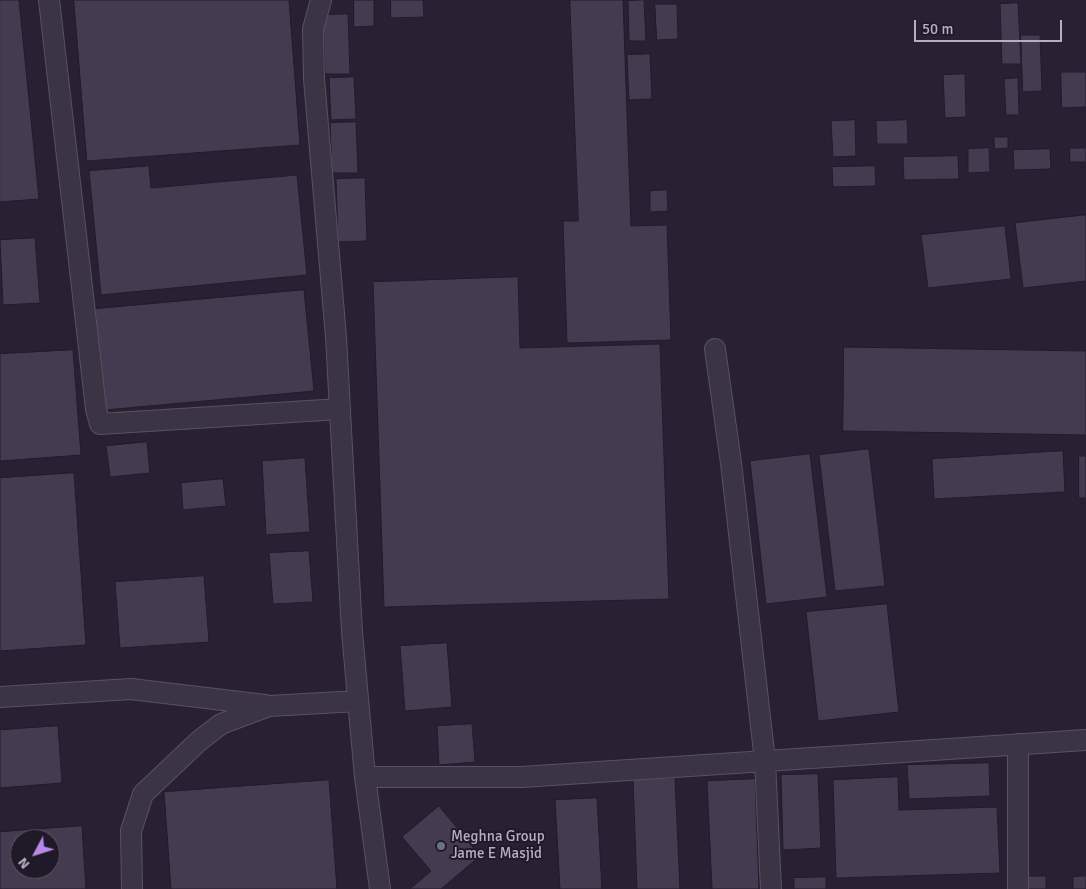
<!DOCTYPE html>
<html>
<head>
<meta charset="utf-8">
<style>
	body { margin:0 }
	#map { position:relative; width:1086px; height:889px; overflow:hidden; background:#292133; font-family:Signika,sans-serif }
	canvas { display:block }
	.north { position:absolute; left:10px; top:829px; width:50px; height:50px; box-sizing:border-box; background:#201a28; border:1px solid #5c5565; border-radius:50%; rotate:230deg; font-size:14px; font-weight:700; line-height:20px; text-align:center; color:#b7aec1 }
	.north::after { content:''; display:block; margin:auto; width:18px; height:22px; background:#b889ea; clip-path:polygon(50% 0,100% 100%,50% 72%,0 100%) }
	.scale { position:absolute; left:914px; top:20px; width:148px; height:22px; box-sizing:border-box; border:2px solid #b7aec1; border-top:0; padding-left:6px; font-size:15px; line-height:18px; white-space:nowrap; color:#b7aec1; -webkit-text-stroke:4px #201a28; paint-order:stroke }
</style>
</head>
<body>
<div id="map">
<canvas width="1086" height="889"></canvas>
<div class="north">N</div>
<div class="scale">50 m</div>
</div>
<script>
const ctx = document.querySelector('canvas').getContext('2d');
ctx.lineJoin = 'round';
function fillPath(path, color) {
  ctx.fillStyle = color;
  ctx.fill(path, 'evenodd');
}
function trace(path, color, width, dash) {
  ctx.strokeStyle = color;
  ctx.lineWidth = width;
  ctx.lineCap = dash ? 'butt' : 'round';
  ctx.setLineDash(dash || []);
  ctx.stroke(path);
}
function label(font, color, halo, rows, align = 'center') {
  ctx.font = font + ' Signika,sans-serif';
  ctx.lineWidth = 4;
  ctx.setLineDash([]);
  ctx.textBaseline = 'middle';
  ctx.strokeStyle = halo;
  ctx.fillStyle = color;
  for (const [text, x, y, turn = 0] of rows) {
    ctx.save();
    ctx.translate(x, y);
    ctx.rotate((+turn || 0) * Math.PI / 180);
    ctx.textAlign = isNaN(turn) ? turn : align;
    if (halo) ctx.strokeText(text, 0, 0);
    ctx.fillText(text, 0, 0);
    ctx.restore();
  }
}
const building = new Path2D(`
	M 0,0 L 19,0 L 39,199 L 0,202 Z
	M 74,0 L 289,0 L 300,145 L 87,161 Z
	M 354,0 L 374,0 L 374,26 L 354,27 Z
	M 391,0 L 423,0 L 424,17 L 391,18 Z
	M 570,0 L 623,0 L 631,226 L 667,225 L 671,340 L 567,343 L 563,221 L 578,221 Z
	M 644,0 L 646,41 L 629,41 L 628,1 Z
	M 1018,3 L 1021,64 L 1002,64 L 1000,4 Z
	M 655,4 L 677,4 L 678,39 L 657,40 Z
	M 348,14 L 350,74 L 325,74 L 323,15 Z
	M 1021,35 L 1040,35 L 1042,91 L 1023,92 Z
	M 650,54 L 652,99 L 629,100 L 627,55 Z
	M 1061,72 L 1086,72 L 1086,107 L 1062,108 Z
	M 965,74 L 966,117 L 945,118 L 943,75 Z
	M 354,77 L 356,119 L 331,120 L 329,78 Z
	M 1018,78 L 1019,115 L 1006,115 L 1004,79 Z
	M 855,120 L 856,156 L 833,157 L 831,121 Z
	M 907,120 L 908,144 L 877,144 L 876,121 Z
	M 356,122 L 358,173 L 332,173 L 330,123 Z
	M 994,137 L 1008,137 L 1008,148 L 995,149 Z
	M 989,148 L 990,172 L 968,173 L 968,149 Z
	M 1070,148 L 1086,148 L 1086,162 L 1070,162 Z
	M 1050,149 L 1051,169 L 1014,170 L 1013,150 Z
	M 958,156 L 959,179 L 904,180 L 903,157 Z
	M 149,166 L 151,188 L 297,175 L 307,275 L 101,295 L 89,171 Z
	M 875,166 L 876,186 L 833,187 L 832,167 Z
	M 365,178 L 367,241 L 338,242 L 336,179 Z
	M 667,190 L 668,211 L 650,212 L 650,191 Z
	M 1086,215 L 1086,281 L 1023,288 L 1015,223 Z
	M 1005,226 L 1011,279 L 928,288 L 921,235 Z
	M 35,238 L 40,303 L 3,305 L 0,240 Z
	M 518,277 L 520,348 L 660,344 L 669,599 L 384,607 L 373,282 Z
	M 304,290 L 314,391 L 105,410 L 95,309 Z
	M 844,347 L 1086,351 L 1086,435 L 843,431 Z
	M 73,350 L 81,455 L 0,461 L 0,354 Z
	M 147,442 L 150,473 L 110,477 L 106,446 Z
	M 869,449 L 885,586 L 835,591 L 819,455 Z
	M 1063,451 L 1065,492 L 934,499 L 932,459 Z
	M 810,454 L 827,597 L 766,604 L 750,461 Z
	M 1079,456 L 1086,456 L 1086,498 L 1079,498 Z
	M 305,458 L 310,532 L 266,535 L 262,461 Z
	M 74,473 L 86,645 L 0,651 L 0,478 Z
	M 223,479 L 226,506 L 183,510 L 181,483 Z
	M 309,551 L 313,602 L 273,604 L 269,553 Z
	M 204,576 L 209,642 L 120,648 L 115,582 Z
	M 887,604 L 899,712 L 818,721 L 806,612 Z
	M 447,643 L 452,707 L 405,711 L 400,646 Z
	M 472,724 L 475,762 L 439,765 L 437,726 Z
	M 58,726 L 62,783 L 0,788 L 0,730 Z
	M 989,763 L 990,796 L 909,799 L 907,765 Z
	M 818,774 L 821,848 L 783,850 L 781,775 Z
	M 898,777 L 899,810 L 997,807 L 1000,873 L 836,878 L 833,780 Z
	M 675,778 L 680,889 L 637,889 L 633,780 Z
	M 755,779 L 759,889 L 712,889 L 707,781 Z
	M 329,780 L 337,889 L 171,889 L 164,792 Z
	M 597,798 L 602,889 L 560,889 L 555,800 Z
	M 439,806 L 480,856 L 441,889 L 410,889 L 431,871 L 402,837 Z
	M 82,826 L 86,889 L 0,889 L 0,832 ZM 20,839 L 50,839 L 50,869 L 20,869 Z
	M 1026,876 L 1046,876 L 1046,889 L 1026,889 Z
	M 1086,876 L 1086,889 L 1073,889 L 1073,877 Z
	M 826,877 L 826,889 L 794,889 L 794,878 Z`);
const minor = new Path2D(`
	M 49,0 L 96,409 L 100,424 L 340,409
	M 321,0 L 313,29 L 314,79 L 336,337 L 352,632 L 365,777 L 380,889
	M 715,349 L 731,463 L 765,761 L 771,889
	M 0,697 L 131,689 L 265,705
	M 1018,744 L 1018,889
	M 365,777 L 522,777 L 1086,740
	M 132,889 L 131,831 L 143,794 L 199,741 L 221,724 L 269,706 L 358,701`);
const markers = [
	[441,846,5,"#6b7280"]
];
const poiNames = [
	["Meghna Group",451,837],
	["Jame E Masjid",451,854]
];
fillPath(building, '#443b50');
trace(building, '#221c2a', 1);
trace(minor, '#595262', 22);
trace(minor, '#3b3444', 20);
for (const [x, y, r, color] of markers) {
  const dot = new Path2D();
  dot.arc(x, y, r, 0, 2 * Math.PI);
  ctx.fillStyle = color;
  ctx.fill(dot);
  trace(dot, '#201a28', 2);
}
label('15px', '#b7aec1', '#201a28', poiNames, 'left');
</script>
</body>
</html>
